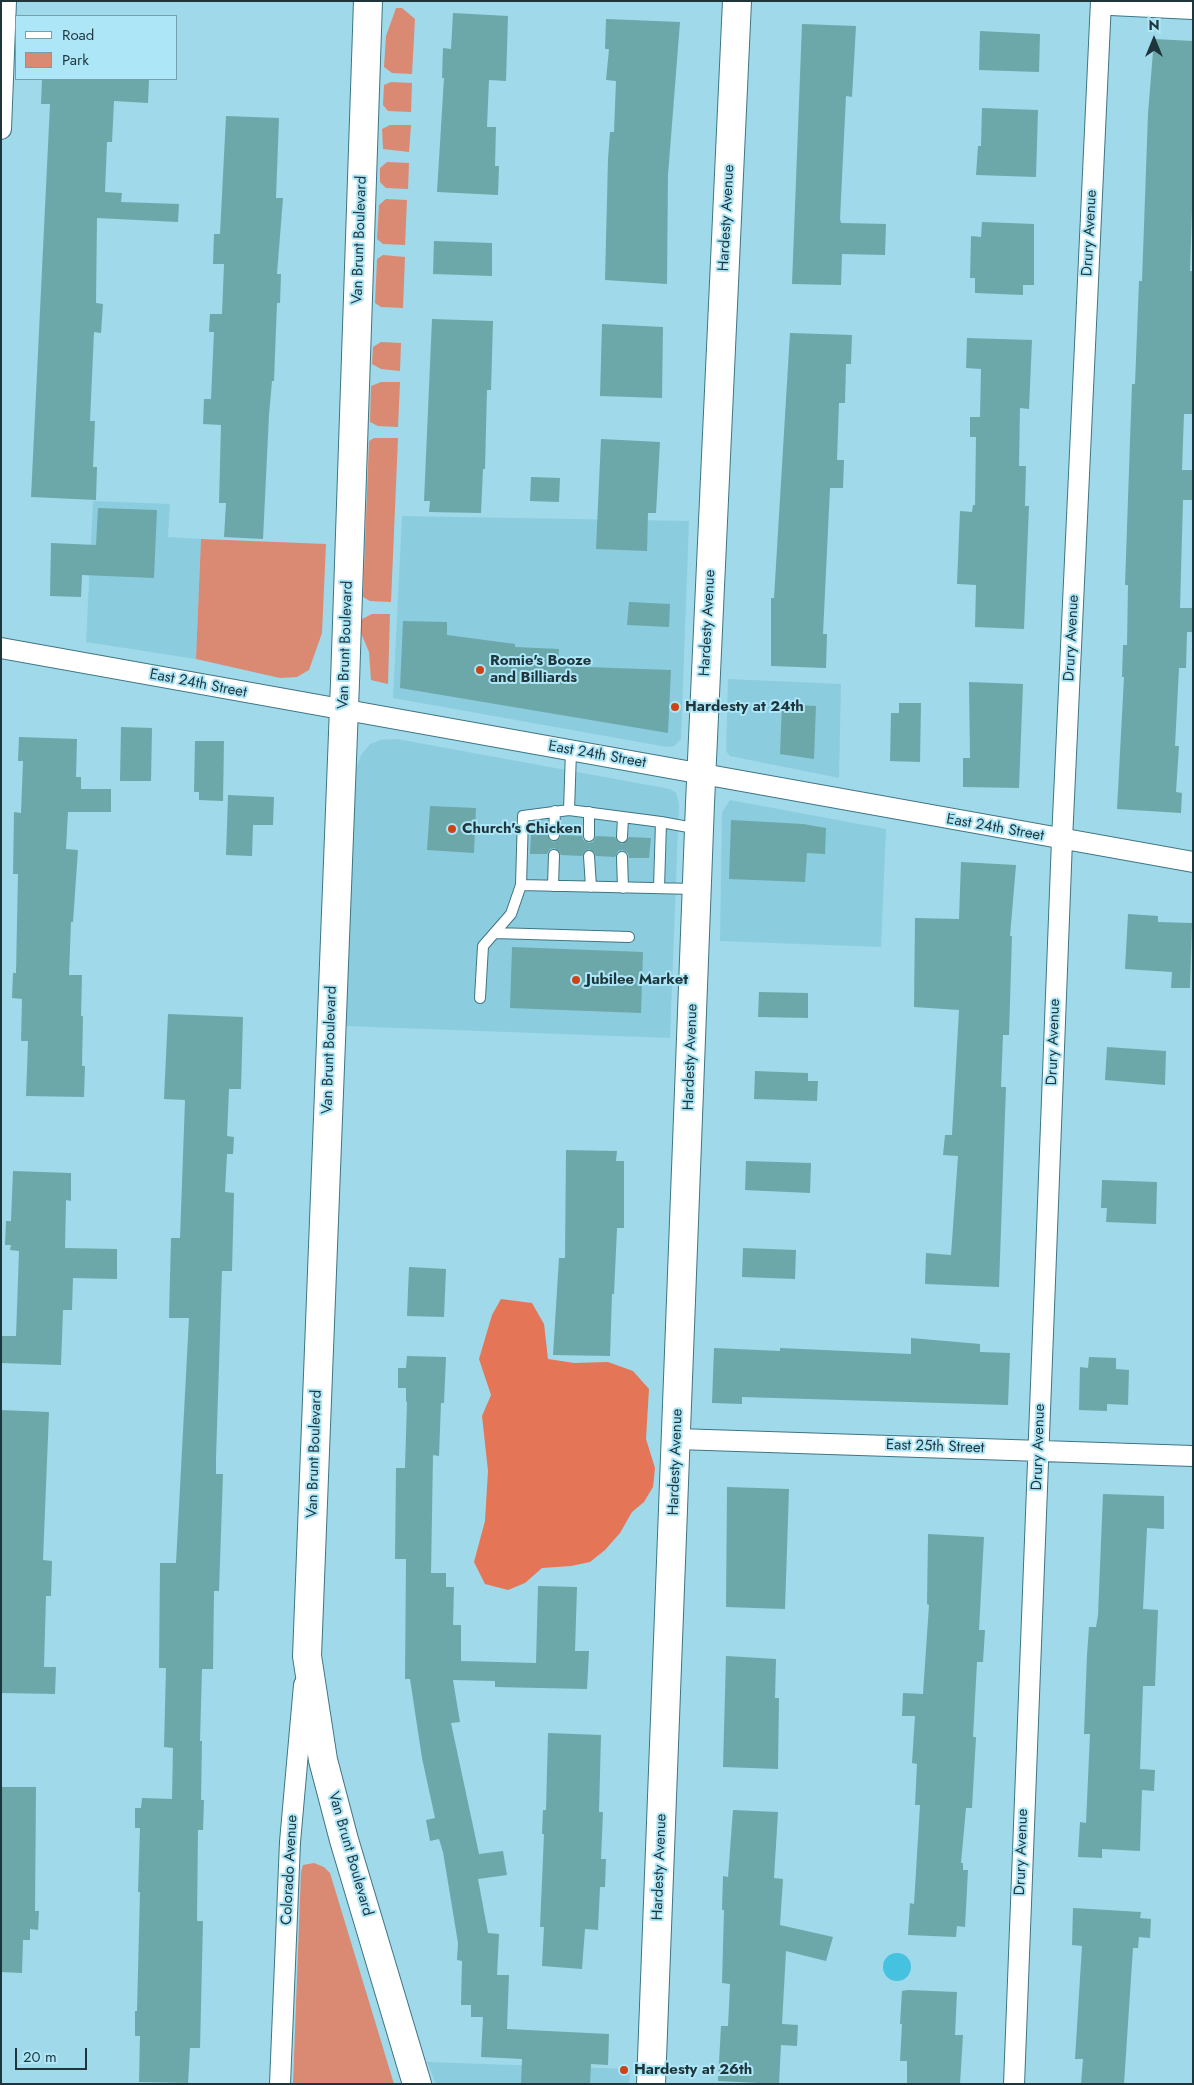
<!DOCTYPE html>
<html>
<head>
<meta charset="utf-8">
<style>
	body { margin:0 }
	#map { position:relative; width:1194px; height:2085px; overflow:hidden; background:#a0d9e9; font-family:Jost,sans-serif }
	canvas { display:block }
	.frame { position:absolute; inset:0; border:2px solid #1e353c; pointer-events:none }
	.legend { position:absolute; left:15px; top:15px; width:162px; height:65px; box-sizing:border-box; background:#ade6f6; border:1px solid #749fac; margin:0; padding:6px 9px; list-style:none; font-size:15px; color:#1e353c }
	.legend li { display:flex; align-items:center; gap:10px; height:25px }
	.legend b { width:25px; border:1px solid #749fac }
	.north { position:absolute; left:1129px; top:15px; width:50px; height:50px; -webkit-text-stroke:4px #ade6f6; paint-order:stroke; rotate:0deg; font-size:14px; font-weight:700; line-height:20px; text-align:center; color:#1e353c }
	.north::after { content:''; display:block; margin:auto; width:18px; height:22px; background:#1e353c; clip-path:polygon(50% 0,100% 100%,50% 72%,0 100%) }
	.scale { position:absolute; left:15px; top:2048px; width:72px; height:22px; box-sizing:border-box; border:2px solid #1e353c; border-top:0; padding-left:6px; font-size:15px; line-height:18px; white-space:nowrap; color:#1e353c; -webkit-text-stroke:4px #ade6f6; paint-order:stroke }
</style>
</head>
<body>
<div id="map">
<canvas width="1194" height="2085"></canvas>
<div class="frame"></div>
<ul class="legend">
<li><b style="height:6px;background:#fff"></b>Road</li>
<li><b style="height:14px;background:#da8973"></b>Park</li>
</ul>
<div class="north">N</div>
<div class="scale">20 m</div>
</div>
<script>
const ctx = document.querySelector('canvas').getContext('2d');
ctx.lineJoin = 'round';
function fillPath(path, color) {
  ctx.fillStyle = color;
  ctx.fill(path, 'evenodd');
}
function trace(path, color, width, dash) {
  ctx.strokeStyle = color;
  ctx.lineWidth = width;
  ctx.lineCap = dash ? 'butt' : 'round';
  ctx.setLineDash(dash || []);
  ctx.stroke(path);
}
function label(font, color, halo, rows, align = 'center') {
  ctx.font = font + ' Jost,sans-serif';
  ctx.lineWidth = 4;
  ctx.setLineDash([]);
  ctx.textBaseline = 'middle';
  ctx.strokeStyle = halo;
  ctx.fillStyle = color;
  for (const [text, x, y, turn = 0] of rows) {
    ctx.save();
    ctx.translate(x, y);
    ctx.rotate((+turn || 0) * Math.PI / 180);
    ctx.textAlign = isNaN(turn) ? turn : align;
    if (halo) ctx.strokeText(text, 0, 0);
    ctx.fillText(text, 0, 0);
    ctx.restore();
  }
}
const built = new Path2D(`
	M 93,501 L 170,504 L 168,537 L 201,539 L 196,659 L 86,642 Z
	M 402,516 L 689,521 L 681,739 L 674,746 L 667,747 L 393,698 Z
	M 728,679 L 841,684 L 839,778 L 730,756 L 726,751 Z
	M 397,739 L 670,789 L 676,793 L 679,804 L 670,1038 L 345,1026 L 356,769 L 361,755 L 370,744 L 380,740 Z
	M 730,800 L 886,829 L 881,947 L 720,941 L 722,812 Z
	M 427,2062 L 630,2069 L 629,2084 L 436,2084 Z`);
const green = new Path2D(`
	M 396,8 L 402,8 L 415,19 L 412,74 L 392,73 L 384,67 L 386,36 Z
	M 391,82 L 412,83 L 411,112 L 388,111 L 383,105 L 384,85 Z
	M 390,125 L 411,125 L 409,152 L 383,149 L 382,129 Z
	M 387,162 L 409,163 L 408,189 L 386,188 L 380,182 L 380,168 Z
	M 386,199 L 407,200 L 405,245 L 383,244 L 377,239 L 379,205 Z
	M 383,255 L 405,257 L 403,308 L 381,307 L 375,303 L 377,259 Z
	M 381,342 L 401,343 L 400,371 L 381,369 L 372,364 L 373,347 Z
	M 381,382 L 400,382 L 398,427 L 378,426 L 370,422 L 371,386 Z
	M 374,438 L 398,438 L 391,602 L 370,601 L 363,597 L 369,441 Z
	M 201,539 L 326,544 L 322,633 L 309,670 L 297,677 L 280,678 L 196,659 Z
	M 390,614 L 388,684 L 371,680 L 369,652 L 361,633 L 362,619 L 372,614 Z
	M 314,1863 L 324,1867 L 330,1873 L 394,2084 L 293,2084 L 301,1872 L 303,1865 Z`);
const forest = new Path2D(`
	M 501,1299 L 532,1303 L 544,1324 L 548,1359 L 574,1363 L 608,1362 L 633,1371 L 649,1389 L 646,1439 L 655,1468 L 653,1487 L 644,1502 L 632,1512 L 620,1533 L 605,1550 L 590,1562 L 571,1566 L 542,1568 L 525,1583 L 508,1590 L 485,1584 L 474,1562 L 485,1521 L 488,1471 L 482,1416 L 491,1395 L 479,1359 L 492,1315 Z`);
const water = new Path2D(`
	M883 1967a14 14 0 1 1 28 0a14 14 0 1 1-28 0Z`);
const building = new Path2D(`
	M 453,13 L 508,16 L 506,81 L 489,80 L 487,127 L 496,127 L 495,166 L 499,166 L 498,195 L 437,192 L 444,78 L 442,78 L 443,48 L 451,49 Z
	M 606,19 L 680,22 L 668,175 L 667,284 L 605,280 L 608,159 L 610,132 L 614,132 L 616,81 L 606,80 L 609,49 L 605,49 Z
	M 802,24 L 856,26 L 852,97 L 846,96 L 840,219 L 841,223 L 886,224 L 885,255 L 842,254 L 841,285 L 792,284 Z
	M 980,31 L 1040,34 L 1039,72 L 979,70 Z
	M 1154,39 L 1193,41 L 1193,180 L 1190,271 L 1193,271 L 1193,414 L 1184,414 L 1182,470 L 1193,470 L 1193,500 L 1183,500 L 1180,608 L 1193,608 L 1193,632 L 1187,632 L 1186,668 L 1179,668 L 1175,746 L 1179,746 L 1176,792 L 1182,793 L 1181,813 L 1117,809 L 1124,677 L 1122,677 L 1123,645 L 1127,645 L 1128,585 L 1125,585 L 1132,384 L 1135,384 L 1139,281 L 1142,281 L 1148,114 Z
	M 42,79 L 149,80 L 148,103 L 114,101 L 112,142 L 107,142 L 105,192 L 122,193 L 121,202 L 179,204 L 178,222 L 97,218 L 96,303 L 103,304 L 101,333 L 94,332 L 90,421 L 95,421 L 93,467 L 97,467 L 96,500 L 31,497 L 50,104 L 41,104 Z
	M 982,108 L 1038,110 L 1036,177 L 976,175 L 978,146 L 981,146 Z
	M 226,116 L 279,118 L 276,198 L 283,198 L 277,274 L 281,274 L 280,303 L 277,303 L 274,381 L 272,381 L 269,415 L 263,539 L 224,537 L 226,503 L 219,503 L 221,425 L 203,424 L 204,399 L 211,399 L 214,332 L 209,332 L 210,314 L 222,314 L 224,264 L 213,264 L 214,234 L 220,234 Z
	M 982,222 L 1034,224 L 1034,285 L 1023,285 L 1023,295 L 975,293 L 975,278 L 970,278 L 971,236 L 981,237 Z
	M 434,241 L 492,243 L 492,276 L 433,274 Z
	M 432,319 L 493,321 L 491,390 L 487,390 L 485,469 L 483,469 L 481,513 L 429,512 L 430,501 L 424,501 Z
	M 602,324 L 663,327 L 662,398 L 600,396 Z
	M 790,333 L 852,335 L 851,364 L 846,364 L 845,403 L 839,403 L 837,460 L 844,460 L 843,488 L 830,488 L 823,634 L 827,634 L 826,668 L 771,666 L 771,598 L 774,598 Z
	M 967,338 L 1032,340 L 1029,409 L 1020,408 L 1019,466 L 1026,466 L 1025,506 L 1029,506 L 1024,629 L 975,627 L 976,585 L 957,584 L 960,511 L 972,512 L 973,505 L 975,505 L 976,437 L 970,437 L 970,417 L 980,417 L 981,369 L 966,368 Z
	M 601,439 L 660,442 L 656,513 L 648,513 L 647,551 L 596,549 Z
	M 531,477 L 560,478 L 559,502 L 530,501 Z
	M 98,508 L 157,510 L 154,578 L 82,575 L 81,597 L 50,596 L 51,543 L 96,545 Z
	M 629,602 L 670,604 L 669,627 L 627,625 Z
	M 403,621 L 447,622 L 447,635 L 515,644 L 515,647 L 559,649 L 558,666 L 671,670 L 668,733 L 400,688 Z
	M 969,682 L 1023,684 L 1019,788 L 963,787 L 963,758 L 970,758 Z
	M 899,703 L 921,703 L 920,762 L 890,761 L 891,713 L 899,713 Z
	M 782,704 L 816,706 L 814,759 L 780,754 Z
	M 121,727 L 152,728 L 151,781 L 120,781 Z
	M 19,737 L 77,739 L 76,777 L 81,777 L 81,789 L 111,789 L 111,812 L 68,812 L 66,849 L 78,850 L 73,922 L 71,922 L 69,975 L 82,975 L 81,1016 L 83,1016 L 82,1066 L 85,1066 L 84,1097 L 26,1096 L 28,1041 L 21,1041 L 22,999 L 12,998 L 13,973 L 16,973 L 18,874 L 13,874 L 14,812 L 21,813 L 23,761 L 18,761 Z
	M 195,741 L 224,741 L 223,801 L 199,800 L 199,792 L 194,792 Z
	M 228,795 L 274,797 L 273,825 L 253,825 L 252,856 L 226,855 Z
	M 430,806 L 476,808 L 474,853 L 427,850 Z
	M 731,820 L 803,824 L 826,828 L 825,854 L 807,853 L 805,882 L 729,879 Z
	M 531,834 L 547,834 L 550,840 L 554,842 L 559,839 L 561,835 L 582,836 L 583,840 L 589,843 L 593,842 L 596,836 L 615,837 L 618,842 L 622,844 L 629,837 L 651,838 L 649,858 L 629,858 L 628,853 L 622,850 L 618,851 L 615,857 L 596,856 L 594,852 L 589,849 L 585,851 L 582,856 L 561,855 L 555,848 L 550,849 L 547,854 L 530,854 Z
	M 961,862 L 1016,865 L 1010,936 L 1012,936 L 1009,1035 L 1003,1035 L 1001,1087 L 1006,1087 L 999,1287 L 925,1284 L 926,1253 L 951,1255 L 958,1156 L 943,1155 L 945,1135 L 952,1135 L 959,1010 L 914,1007 L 915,918 L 959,919 Z
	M 1128,914 L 1158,916 L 1158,922 L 1192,923 L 1190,988 L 1171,988 L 1172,972 L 1125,969 Z
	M 512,947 L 643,952 L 641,1013 L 510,1008 Z
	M 759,992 L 808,993 L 808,1018 L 758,1017 Z
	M 168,1014 L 243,1017 L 241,1089 L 229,1089 L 227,1136 L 234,1137 L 233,1154 L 227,1154 L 225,1192 L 234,1193 L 232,1271 L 222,1271 L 216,1458 L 216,1474 L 223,1474 L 219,1591 L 214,1591 L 213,1669 L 202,1669 L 200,1741 L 202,1741 L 201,1800 L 204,1800 L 203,1830 L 198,1830 L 197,1921 L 203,1921 L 200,2048 L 190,2048 L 188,2083 L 139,2082 L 140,2036 L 135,2036 L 135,2011 L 137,2011 L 140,1892 L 138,1892 L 140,1828 L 135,1828 L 135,1808 L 141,1808 L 142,1798 L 172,1799 L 173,1748 L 164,1747 L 166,1668 L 159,1668 L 160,1563 L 176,1563 L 189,1318 L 169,1318 L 171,1238 L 180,1238 L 185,1100 L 164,1099 Z
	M 1107,1047 L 1166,1051 L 1165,1085 L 1105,1080 Z
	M 755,1071 L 808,1073 L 808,1081 L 818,1081 L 817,1101 L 754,1099 Z
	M 566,1150 L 617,1151 L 616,1161 L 624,1161 L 624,1228 L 617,1228 L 614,1294 L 612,1294 L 610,1356 L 553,1355 L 559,1258 L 565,1258 Z
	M 746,1161 L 811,1163 L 810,1193 L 745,1190 Z
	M 13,1171 L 71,1173 L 71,1201 L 66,1200 L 65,1248 L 117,1249 L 117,1279 L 73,1278 L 72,1310 L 63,1310 L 61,1365 L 1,1363 L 2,1336 L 16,1336 L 19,1251 L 10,1250 L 11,1245 L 5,1245 L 6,1221 L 11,1221 Z
	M 1102,1180 L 1157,1182 L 1156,1224 L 1106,1222 L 1107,1208 L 1101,1208 Z
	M 743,1248 L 796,1250 L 795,1279 L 742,1277 Z
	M 409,1267 L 446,1269 L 444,1317 L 407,1316 Z
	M 911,1338 L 980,1344 L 980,1352 L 1010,1353 L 1008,1405 L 742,1397 L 742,1404 L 712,1403 L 714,1348 L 780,1351 L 780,1348 L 911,1354 Z
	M 407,1356 L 446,1357 L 444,1403 L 441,1403 L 439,1456 L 433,1455 L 431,1573 L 446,1573 L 446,1587 L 454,1587 L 453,1625 L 461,1625 L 461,1661 L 536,1663 L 538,1586 L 577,1587 L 575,1651 L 589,1651 L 587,1689 L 495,1687 L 495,1681 L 453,1680 L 460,1722 L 451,1723 L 479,1854 L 503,1851 L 507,1875 L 478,1879 L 488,1933 L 499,1934 L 497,1975 L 509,1975 L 507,2029 L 609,2034 L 608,2065 L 591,2064 L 590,2084 L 521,2084 L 522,2059 L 481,2057 L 483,2017 L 471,2017 L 471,2005 L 461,2005 L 462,1961 L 457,1960 L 458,1943 L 443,1852 L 439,1839 L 430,1841 L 426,1820 L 435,1818 L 422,1758 L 410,1679 L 405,1679 L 406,1559 L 395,1559 L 396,1468 L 405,1468 L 407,1402 L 406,1401 L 406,1388 L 398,1388 L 398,1368 L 406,1368 Z
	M 1089,1357 L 1116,1358 L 1116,1369 L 1129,1370 L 1128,1405 L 1107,1404 L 1107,1411 L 1079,1410 L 1080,1367 L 1088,1368 Z
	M 1,1410 L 49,1412 L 43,1560 L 52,1561 L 51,1596 L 46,1596 L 44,1667 L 56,1667 L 55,1694 L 1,1693 Z
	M 727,1487 L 789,1489 L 785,1609 L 726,1607 Z
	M 1103,1494 L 1164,1496 L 1164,1529 L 1147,1528 L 1143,1609 L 1158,1610 L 1155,1686 L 1143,1686 L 1140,1769 L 1155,1770 L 1154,1791 L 1142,1790 L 1140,1851 L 1102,1849 L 1102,1858 L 1078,1857 L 1080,1822 L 1086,1823 L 1090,1734 L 1084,1734 L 1087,1655 L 1089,1627 L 1096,1627 L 1098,1615 Z
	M 928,1534 L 984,1537 L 979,1630 L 985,1630 L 983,1662 L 977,1662 L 973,1737 L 976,1737 L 972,1808 L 966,1808 L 961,1863 L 963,1863 L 963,1870 L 968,1870 L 965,1927 L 957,1926 L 956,1937 L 908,1935 L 910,1903 L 914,1904 L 920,1805 L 915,1805 L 917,1764 L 912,1763 L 915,1716 L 902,1716 L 903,1693 L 923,1694 L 929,1605 L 927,1604 Z
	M 726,1656 L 776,1659 L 775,1698 L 779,1698 L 778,1769 L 723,1767 Z
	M 548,1733 L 601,1735 L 599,1812 L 603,1812 L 601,1859 L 606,1859 L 605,1887 L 600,1887 L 598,1930 L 585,1929 L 582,1969 L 542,1966 L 544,1927 L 540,1927 L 544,1834 L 542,1834 L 543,1810 L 546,1810 Z
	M 1,1787 L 36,1787 L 35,1911 L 39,1911 L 38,1930 L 30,1929 L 30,1940 L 23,1940 L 22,1973 L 1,1972 Z
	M 733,1810 L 778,1812 L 774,1878 L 783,1879 L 780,1925 L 833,1937 L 826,1961 L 786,1951 L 782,2024 L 798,2025 L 797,2046 L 781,2045 L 779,2084 L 718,2081 L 721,2026 L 728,2026 L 730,1984 L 722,1983 L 724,1910 L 722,1910 L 723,1876 L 728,1877 Z
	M 1073,1908 L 1141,1912 L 1140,1918 L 1151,1919 L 1150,1938 L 1139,1937 L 1138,1948 L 1133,1948 L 1124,2084 L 1081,2084 L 1083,2059 L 1075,2059 L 1082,1946 L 1072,1945 Z
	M 908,1990 L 957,1992 L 955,2035 L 963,2035 L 960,2084 L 907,2084 L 907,2061 L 900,2061 L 902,2024 L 900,2024 L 902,1991 Z`);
const lane = new Path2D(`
	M 571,751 L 569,810 L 523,816 L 521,885 L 695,889
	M 569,810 L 661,822 L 659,888
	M 589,812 L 589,836
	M 661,822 L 699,829
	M 554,835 L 555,811
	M 622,837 L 623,817
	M 589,856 L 591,887
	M 622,857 L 623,888
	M 553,886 L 554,855
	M 495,933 L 629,937
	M 480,998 L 483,946 L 511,914 L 521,885`);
const street = new Path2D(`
	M 1,129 L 6,1
	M 1,648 L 1193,862
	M 677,1439 L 1193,1456
	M 280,2084 L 290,1842 L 304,1685
	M 1014,2084 L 1062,840 L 1101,1`);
const secondary = new Path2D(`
	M 368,1 L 345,682 L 307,1656 L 323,1760 L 344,1840 L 417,2084
	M 1111,1 L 1193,5
	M 651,2084 L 700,803 L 737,1`);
const markers = [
	[480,670,5,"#cc4318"],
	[675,707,5,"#cc4318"],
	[452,829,5,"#cc4318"],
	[576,980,5,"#cc4318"],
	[624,2070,5,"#cc4318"]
];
const streetNames = [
	["Hardesty Avenue",727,218,-87],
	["Drury Avenue",1090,233,-87],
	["Van Brunt Boulevard",360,240,-88],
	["Hardesty Avenue",708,623,-87],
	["Drury Avenue",1072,638,-87],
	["Van Brunt Boulevard",346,645,-88],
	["East 24th Street",198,684,11],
	["East 24th Street",597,755,10],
	["East 24th Street",995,828,10],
	["Drury Avenue",1054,1042,-88],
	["Van Brunt Boulevard",330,1050,-88],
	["Hardesty Avenue",691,1057,-88],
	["East 25th Street",935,1447,2],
	["Drury Avenue",1039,1447,-88],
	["Van Brunt Boulevard",315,1454,-88],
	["Hardesty Avenue",676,1462,-88],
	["Drury Avenue",1022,1852,-88],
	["Van Brunt Boulevard",350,1854,74],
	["Hardesty Avenue",660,1867,-88],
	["Colorado Avenue",290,1870,-87]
];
const poiNames = [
	["Romie's Booze",490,661],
	["and Billiards",490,678],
	["Hardesty at 24th",685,707],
	["Church's Chicken",462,829],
	["Jubilee Market",586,980],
	["Hardesty at 26th",634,2070]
];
fillPath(built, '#8bcdde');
fillPath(green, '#da8973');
fillPath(forest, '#e47657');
fillPath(water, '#44c2df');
fillPath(building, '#6ca8a9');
trace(lane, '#3e7583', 12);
trace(street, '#3e7583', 22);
trace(secondary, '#3e7583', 30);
trace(lane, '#fff', 10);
trace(street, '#fff', 20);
trace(secondary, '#fff', 28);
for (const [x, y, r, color] of markers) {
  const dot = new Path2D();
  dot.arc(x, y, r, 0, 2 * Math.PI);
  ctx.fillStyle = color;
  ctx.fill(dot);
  trace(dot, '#ade6f6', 2);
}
label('15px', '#1e353c', '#ade6f6', streetNames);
label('bold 15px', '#1e353c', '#ade6f6', poiNames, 'left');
</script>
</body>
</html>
